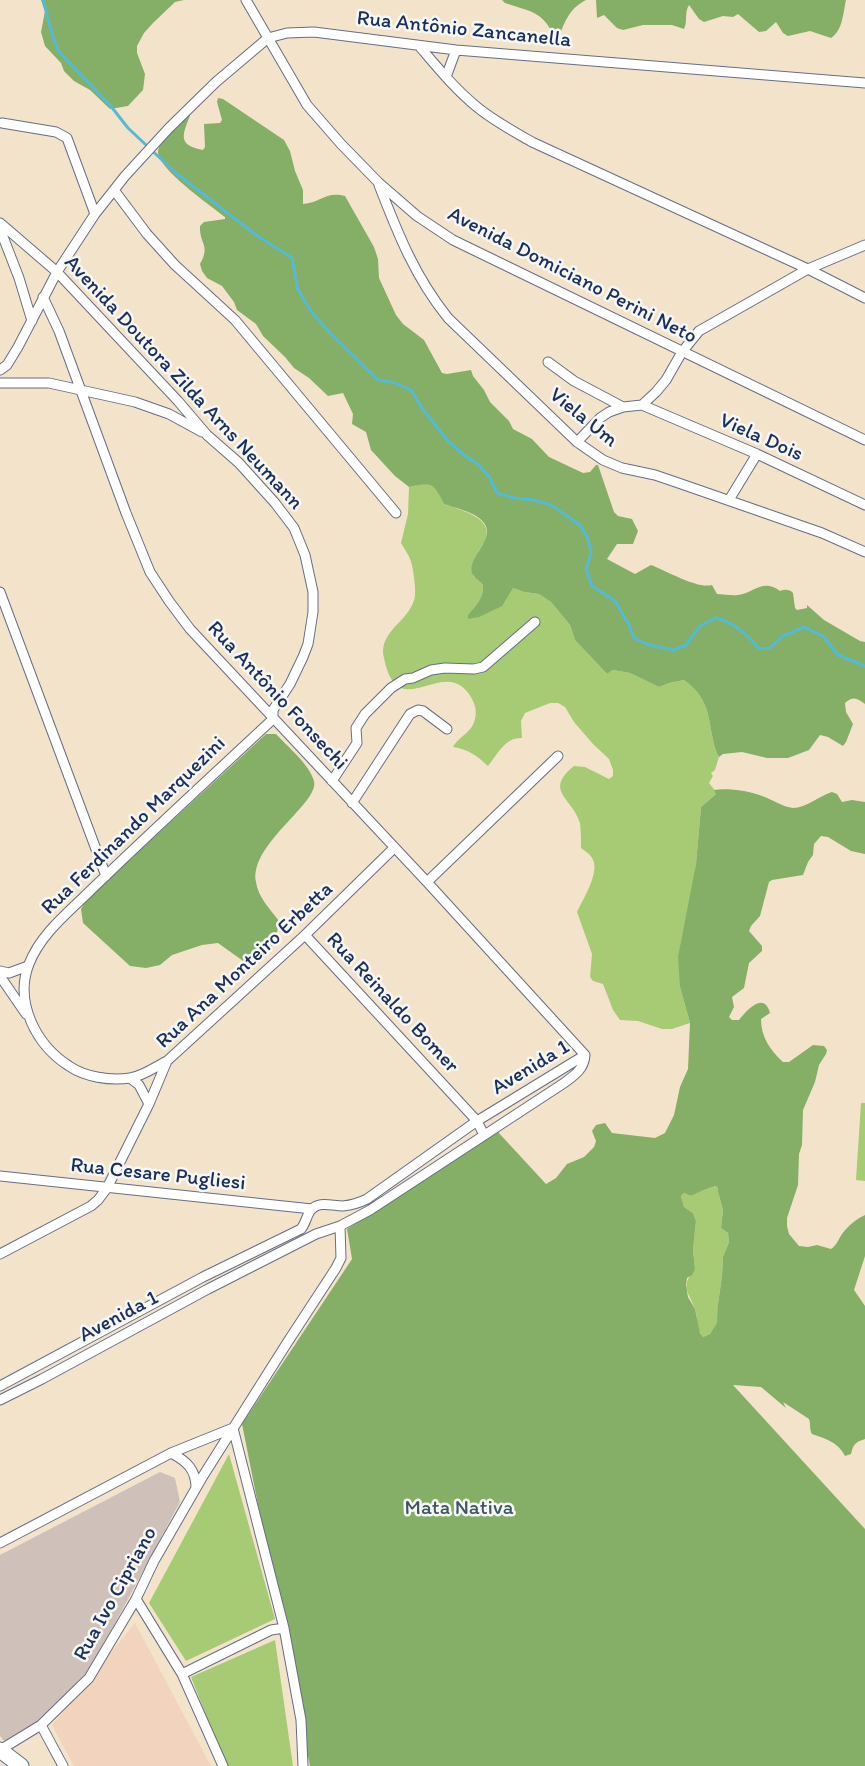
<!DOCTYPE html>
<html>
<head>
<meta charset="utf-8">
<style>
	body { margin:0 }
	canvas { display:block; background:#f3e3cb }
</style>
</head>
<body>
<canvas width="865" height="1766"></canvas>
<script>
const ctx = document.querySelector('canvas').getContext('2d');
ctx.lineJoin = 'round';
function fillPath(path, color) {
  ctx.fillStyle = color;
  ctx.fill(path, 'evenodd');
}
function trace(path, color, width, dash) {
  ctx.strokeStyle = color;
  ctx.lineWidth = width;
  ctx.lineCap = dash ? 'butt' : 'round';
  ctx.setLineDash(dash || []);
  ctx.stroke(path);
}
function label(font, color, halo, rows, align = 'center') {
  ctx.font = font + ' Itim,sans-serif';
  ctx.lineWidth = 5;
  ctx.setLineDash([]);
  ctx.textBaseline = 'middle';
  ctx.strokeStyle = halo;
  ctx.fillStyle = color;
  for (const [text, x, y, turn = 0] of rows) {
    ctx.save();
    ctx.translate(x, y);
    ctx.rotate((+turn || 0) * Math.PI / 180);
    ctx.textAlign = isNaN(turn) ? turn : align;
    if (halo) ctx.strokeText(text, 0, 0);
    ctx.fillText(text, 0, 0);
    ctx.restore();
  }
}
const built = new Path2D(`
	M 135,1623 L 211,1766 L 74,1766 L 52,1725 Z`);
const industrial = new Path2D(`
	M 160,1472 L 175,1478 L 180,1502 L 91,1668 L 36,1724 L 5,1742 L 0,1736 L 0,1555 Z`);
const green = new Path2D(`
	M 424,483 C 437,485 439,493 444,504 C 459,510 495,517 485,540 C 482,546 478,551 476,557 C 474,562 474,570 473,576 L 483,585 C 484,598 476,605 468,615 L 513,588 L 524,592 L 539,594 L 551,602 L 570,625 L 575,640 L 607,674 L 613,670 L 630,673 L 659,687 L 669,683 L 684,680 C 702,693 708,707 711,730 C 713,739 714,749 719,757 L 715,770 L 711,773 L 713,776 L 709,783 L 717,793 L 701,807 L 696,864 L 680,987 L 690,1023 L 672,1029 L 662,1029 L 638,1021 L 620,1020 L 613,1010 L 603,984 L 593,981 L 590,977 L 592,954 L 577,912 C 583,899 601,871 592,858 C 590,854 585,851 581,848 C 581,840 581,831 580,823 C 573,798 543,791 574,766 L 585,767 L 609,779 L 613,776 L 613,770 L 609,759 L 593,744 L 574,722 L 565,707 L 558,703 L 550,703 L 525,713 L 521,721 L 522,738 C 505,737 498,754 488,766 C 477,756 468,749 453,747 C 459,736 472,733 475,719 C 477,711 475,704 471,697 C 444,652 398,728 384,658 C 379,637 397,627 408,612 C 411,608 415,600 415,595 C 416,589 413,565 410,559 C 408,554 404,548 401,543 L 408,514 L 409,487 Z
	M 861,1103 L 865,1103 L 865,1181 L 856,1180 Z
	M 717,1186 L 718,1188 L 718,1192 L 723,1210 L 721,1228 L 728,1233 L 729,1242 L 723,1257 L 722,1276 L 718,1304 L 718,1323 L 710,1334 L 703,1337 C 696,1329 698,1318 695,1309 C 688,1291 680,1286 695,1269 L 693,1250 L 696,1221 L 693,1213 L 684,1207 L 681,1196 L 684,1193 L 691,1196 L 704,1190 Z
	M 229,1454 L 275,1619 L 186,1661 L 149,1603 Z
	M 275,1640 L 293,1766 L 226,1766 L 191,1677 Z`);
const forest = new Path2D(`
	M 41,0 L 184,0 L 175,2 L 153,23 L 144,33 L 137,46 L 137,53 L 145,74 L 143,90 L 128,106 L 110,109 L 90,90 L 74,81 L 64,71 L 61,63 L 45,46 L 41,32 L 45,11 Z
	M 502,0 L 586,0 C 568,9 564,24 557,42 C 543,11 535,13 505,3 Z
	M 596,0 L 846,0 C 843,13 843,30 831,38 L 810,31 L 788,36 L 783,33 L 776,22 L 766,31 L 759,32 L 738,14 L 733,17 L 723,16 L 704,22 L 699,19 L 689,5 C 684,13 688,21 684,29 L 672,25 L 643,25 L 623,30 L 617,28 L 604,15 L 597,18 Z
	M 218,98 L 223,99 L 284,140 L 290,151 L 295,171 L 303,190 L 303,204 C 320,203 326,191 345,196 L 374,247 L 378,259 L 379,278 L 396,315 L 403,324 L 424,340 L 442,373 L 447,374 L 471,370 L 473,376 L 484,390 L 490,402 L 509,421 L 513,429 L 532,439 L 549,457 L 583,473 L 590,472 L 596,465 L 598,465 L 614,512 L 618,516 L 632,519 L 638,531 L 633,544 L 617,544 L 607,559 L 635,574 L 651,565 C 667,571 697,589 712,585 L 717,594 C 724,594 731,596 738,595 C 754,593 763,578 780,591 C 784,589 790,589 793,593 L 795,608 L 797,610 L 807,608 L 807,605 L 824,620 L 860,641 L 865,642 L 865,704 C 857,698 853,696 845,703 L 846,712 L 853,724 L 846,742 L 843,746 L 828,737 L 820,735 L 809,750 L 788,758 L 767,758 L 742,752 L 723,754 L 719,757 C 714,749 713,739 711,730 C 708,707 702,693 684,680 L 669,683 L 659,687 L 630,673 L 613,670 L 607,674 L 575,640 L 570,625 L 551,602 L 539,594 L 524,592 L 513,588 L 502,606 L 479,617 L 468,619 L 468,615 C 476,605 484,598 483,585 C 480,582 475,578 473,575 C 464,557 503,536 479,518 C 470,511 455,508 444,504 C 433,482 432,482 409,487 L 395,476 L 371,450 L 366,432 L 352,424 L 353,414 L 343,393 L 328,396 L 309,378 L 294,368 L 285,357 L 263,336 L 256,324 L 237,310 L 234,302 L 222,286 L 207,278 L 202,271 L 200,264 C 211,245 199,244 200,226 L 204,222 L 225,219 L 225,217 C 211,206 158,169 158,152 C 159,139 181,120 191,113 C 183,134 176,145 203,150 L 205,147 L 204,124 L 220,123 L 222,120 L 217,102 Z
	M 266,734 L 276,734 C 287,746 310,765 314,781 C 320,803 249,844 256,882 C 258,897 270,909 279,921 L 275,944 L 263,954 L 246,963 L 218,943 L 202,945 L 172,955 L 160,965 L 146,968 L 130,966 L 83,923 L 81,909 L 86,900 Z
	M 714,790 C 728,788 749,791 762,796 C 771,799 783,807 793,808 C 806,808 819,796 832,792 L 837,794 L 842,802 L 852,800 L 865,802 L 865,854 L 851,851 L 828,837 L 821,836 L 814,844 L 813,855 L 808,862 L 803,875 L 772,880 L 769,882 L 760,916 L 751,926 L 749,931 L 762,946 L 762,951 L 749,963 L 744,988 L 732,997 L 734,1007 L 729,1017 L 732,1020 L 739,1020 C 747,1010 764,991 770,1013 L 761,1019 C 761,1037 770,1050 783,1062 L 789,1062 L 813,1045 L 824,1046 L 827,1050 L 826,1054 L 819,1065 L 815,1082 L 803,1110 L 802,1145 L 799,1154 L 798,1185 L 787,1218 L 787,1226 L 789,1234 L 799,1246 L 808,1247 L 817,1245 L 831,1249 C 837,1245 838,1240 842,1234 C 848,1226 856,1219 865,1215 L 865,1256 L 854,1290 L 865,1306 L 865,1439 C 855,1442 853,1445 851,1454 L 845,1456 C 838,1442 826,1439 812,1434 C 809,1429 811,1424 809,1419 L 783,1402 L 786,1408 L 761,1387 L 733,1385 L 865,1529 L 865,1766 L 310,1766 L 242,1424 L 352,1259 L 347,1229 L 498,1132 L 546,1184 L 556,1178 L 567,1164 L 584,1157 L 594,1147 L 596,1141 L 592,1131 L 596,1125 L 605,1123 L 612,1133 L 655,1138 L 665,1133 L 674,1115 L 680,1087 L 688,1069 L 690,1023 L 680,987 L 678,957 L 696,864 L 701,807 L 716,794 ZM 716,1186 L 718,1188 L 718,1192 L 723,1210 L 721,1228 L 728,1233 L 729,1242 L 723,1257 L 722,1276 L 718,1304 L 717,1323 L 710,1334 L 703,1337 L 700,1333 L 695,1309 L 688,1297 L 686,1285 L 687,1278 L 692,1275 L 695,1269 L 693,1250 L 696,1221 L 693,1213 L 684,1207 L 681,1196 L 684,1193 L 691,1196 L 704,1190 Z`);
const stream = new Path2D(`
	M 43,0 L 54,40 L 59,52 L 110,105 L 128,128 L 177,174 L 256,235 L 292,258 L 298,290 L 311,311 L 328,331 L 378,380 L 396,383 L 412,391 L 421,407 L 448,441 L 464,455 L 479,465 L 490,478 L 497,493 L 514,498 L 533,500 L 551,505 L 580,525 L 588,538 L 591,554 L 586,569 L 592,586 L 615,601 L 629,625 L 634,638 L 649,645 L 674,650 L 686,645 L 700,626 L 716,618 C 735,623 747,635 760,649 L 770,648 L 783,636 L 804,627 L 823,636 L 838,655 L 865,666`);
const street = new Path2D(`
	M 246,0 L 307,105 L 341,144 L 379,183 L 417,216 L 453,240 L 865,440
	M 420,47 C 438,68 455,89 477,107 C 494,121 513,131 532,142 L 808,269 L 865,298
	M 446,77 L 456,50
	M 2,123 L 56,132 L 67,138 L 95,214
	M 379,185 C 398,234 415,277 448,318 L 577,442 L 603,460 L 622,468 L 655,475 L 690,487 L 822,533 L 865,552
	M 114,190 L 147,234 L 175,265 L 235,320 L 396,513
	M 0,223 L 57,272 L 178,401 L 207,435 L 239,463 L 275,503 L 294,528 L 305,555 L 313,592 L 313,612 L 308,644 L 303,657 L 290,684 L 273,710 L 273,719 C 213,775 152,831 93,888 C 70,911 41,933 29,964 C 14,1002 36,1045 69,1066 C 85,1077 110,1081 130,1078 C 143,1076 155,1067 167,1061
	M 0,229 L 19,278 L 32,321
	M 43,297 L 59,331 L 126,513 L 150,572 L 169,601 L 190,629 L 427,882 L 585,1055
	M 548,362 L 574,381 L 623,407
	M 0,370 L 7,365 L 18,347 L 57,272 L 95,214 L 125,176 L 169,128 L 216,82 L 268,38 L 287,33 L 314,32 L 456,50 L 865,83
	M 0,383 L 49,383 L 135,402 L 169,414 L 202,432
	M 642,405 L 757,454 L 865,505
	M 577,442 L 600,418 L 609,412 L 623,407 L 642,405 L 656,392 L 666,380 L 682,352 L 699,331 L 808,269 L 865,245
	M 729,500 L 757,454
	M 0,592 L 106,876
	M 332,781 L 357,743 L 356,728 L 365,714 L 391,688 L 405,679 L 413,678 L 431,670 L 445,668 L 474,669 L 483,667 L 535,622
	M 352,803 L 410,714 L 418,710 L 423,711 L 447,729
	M 427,882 L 558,756
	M 305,935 L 477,1121 L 484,1135
	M 0,971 L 9,973 L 28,966
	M 0,976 L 26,1014
	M 130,1078 L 139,1085 L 149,1104
	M 0,1176 L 312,1209
	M 0,1254 L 91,1206 L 98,1200 L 107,1188 L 149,1104 L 167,1061 L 305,935 L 394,848
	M 0,1386 L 203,1277 L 301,1229 C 306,1223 306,1217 310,1211 C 319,1200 331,1206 343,1206 C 352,1205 359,1203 367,1199 L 477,1121 L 585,1055
	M 0,1400 L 42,1379 L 208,1289 L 316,1234 L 340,1226 L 370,1210 L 564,1083 C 575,1075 584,1069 585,1055
	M 233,1428 L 284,1628 L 301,1720 L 303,1766
	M 171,1453 C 187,1461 196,1470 196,1488
	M 0,1543 L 171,1453 L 233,1428
	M 136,1599 L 182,1674 L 223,1766
	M 182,1674 L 271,1630 L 284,1628
	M 41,1725 L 63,1766
	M 0,1750 L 41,1725 L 89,1678 L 136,1599 L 154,1561 L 203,1476 L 287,1343 L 336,1268 L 341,1258 L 340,1226`);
const primary = new Path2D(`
	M 0,1750 L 21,1766`);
const streetNames = [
	["Rua Antônio Zancanella",464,30,6],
	["Avenida Domiciano Perini Neto",572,276,27],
	["Avenida Doutora Zilda Arns Neumann",183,383,47],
	["Viela Um",583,418,39],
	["Viela Dois",761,438,24],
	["Rua Antônio Fonsechi",277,696,47],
	["Rua Ferdinando Marquezini",134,826,-44],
	["Rua Ana Monteiro Erbetta",245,966,-43],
	["Rua Reinaldo Bomer",392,1003,47],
	["Avenida 1",531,1068,-31],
	["Rua Cesare Pugliesi",158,1175,6],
	["Avenida 1",119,1317,-28],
	["Rua Ivo Cipriano",116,1594,-61]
];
const parkNames = [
	["Mata Nativa",459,1509]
];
fillPath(built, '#f2d4be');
fillPath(industrial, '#cfc0ba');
fillPath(green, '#a7cb74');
fillPath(forest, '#85af66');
trace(stream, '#55bbd4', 3);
trace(street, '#676e84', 11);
trace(primary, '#676e84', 17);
trace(street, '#fff', 9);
trace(primary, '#fff', 15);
label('21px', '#1b2f5e', '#f6f6f2', streetNames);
label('21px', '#3e5664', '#f6f6f2', parkNames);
</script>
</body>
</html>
